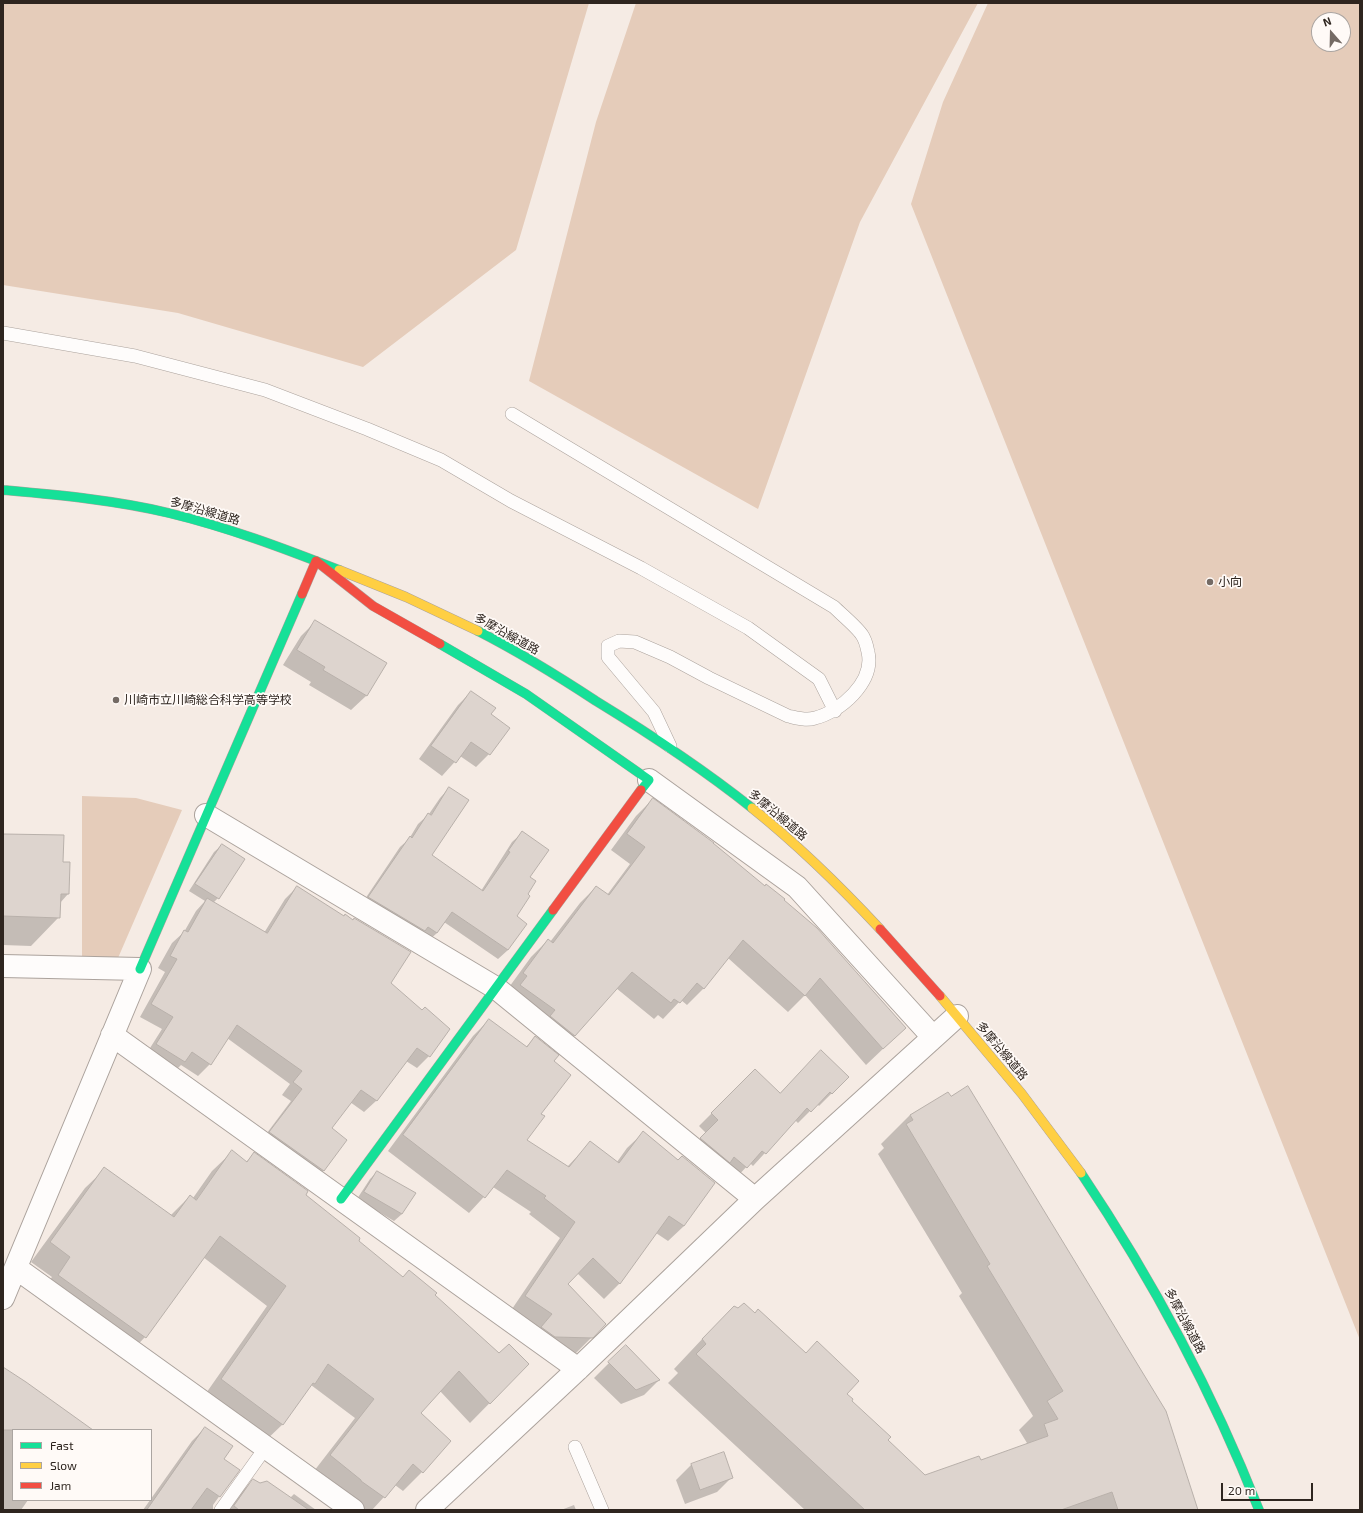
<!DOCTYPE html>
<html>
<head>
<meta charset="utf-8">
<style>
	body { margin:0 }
	#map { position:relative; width:1363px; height:1513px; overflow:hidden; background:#f5ebe4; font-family:"Exo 2",sans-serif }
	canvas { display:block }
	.frame { position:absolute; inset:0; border:4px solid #2e251f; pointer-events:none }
	.legend { position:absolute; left:12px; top:1429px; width:140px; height:72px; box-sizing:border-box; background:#fffaf7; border:1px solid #aba5a1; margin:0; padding:5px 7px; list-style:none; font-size:12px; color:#2e251f }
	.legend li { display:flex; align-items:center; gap:8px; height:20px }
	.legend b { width:20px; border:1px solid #aba5a1 }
	.north { position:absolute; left:1311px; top:12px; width:40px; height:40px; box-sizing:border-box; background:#fffaf7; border:1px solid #aba5a1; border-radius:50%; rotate:340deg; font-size:11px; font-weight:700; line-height:16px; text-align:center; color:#2e251f }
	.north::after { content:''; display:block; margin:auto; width:14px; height:18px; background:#746a64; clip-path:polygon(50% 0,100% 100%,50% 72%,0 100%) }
	.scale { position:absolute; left:1221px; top:1483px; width:92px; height:18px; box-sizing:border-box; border:2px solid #2e251f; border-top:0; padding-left:5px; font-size:12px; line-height:14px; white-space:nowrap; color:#2e251f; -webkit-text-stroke:3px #fffaf7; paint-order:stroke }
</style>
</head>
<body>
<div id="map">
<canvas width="1363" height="1513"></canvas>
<div class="frame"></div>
<ul class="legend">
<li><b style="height:5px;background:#16e098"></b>Fast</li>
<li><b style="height:5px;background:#ffcf43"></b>Slow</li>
<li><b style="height:5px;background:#f24e42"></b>Jam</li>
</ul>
<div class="north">N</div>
<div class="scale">20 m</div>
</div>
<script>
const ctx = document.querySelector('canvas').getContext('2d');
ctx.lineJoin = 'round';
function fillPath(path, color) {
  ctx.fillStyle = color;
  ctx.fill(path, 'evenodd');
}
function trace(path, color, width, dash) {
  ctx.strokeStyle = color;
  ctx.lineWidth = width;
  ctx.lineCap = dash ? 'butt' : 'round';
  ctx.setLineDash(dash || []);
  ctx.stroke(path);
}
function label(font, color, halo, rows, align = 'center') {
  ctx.font = font + ' "Exo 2","Noto Sans JP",sans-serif';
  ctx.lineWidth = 3.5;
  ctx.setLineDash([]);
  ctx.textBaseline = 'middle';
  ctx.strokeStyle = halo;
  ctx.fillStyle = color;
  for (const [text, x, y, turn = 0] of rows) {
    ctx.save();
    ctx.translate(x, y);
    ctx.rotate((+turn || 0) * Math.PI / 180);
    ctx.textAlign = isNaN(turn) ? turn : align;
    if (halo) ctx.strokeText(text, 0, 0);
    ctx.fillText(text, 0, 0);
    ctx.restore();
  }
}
const green = new Path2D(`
	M 3,3 L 589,3 L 516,250 L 363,367 L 178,313 L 3,285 Z
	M 636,3 L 978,3 L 860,222 L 758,509 L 529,381 L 596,122 Z
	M 988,3 L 1360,3 L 1360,1340 L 911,204 L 943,102 ZM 1319,20 L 1343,20 L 1343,44 L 1319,44 Z
	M 82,796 L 136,798 L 182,810 L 118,958 L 82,958 Z`);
const shadow = new Path2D(`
	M 316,621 L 386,663 L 366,696 L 351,710 L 309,685 L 311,682 L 283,665 L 301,636 Z
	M 471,692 L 490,715 L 489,754 L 476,767 L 460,756 L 442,776 L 419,759 L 458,705 Z
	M 449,788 L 430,855 L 481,891 L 512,842 L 522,833 L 528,877 L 526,895 L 515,917 L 508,950 L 498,959 L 444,922 L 437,933 L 427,942 L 359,908 L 400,847 L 409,839 L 418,824 L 429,814 L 440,798 Z
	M 653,799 L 712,844 L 765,887 L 783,900 L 905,1028 L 866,1065 L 805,995 L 788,1012 L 728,958 L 704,988 L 687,1005 L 681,1000 L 663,1019 L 658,1015 L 654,1019 L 616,988 L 574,1036 L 558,1052 L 507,990 L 531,957 L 548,940 L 550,942 L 580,903 L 596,887 L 607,895 L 630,864 L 611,850 L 636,816 Z
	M 3,835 L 62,863 L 68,894 L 60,903 L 59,917 L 31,946 L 3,945 Z
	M 222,845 L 218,898 L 213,903 L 264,933 L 285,899 L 297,887 L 390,983 L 429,1056 L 417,1068 L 406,1061 L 376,1101 L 364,1112 L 350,1102 L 330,1129 L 346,1140 L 323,1171 L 311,1182 L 258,1145 L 291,1101 L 282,1095 L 290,1084 L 227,1038 L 210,1064 L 198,1076 L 181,1065 L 173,1073 L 145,1056 L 162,1029 L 140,1017 L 165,972 L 158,968 L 172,943 L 184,932 L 196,911 L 205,901 L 189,891 L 214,852 Z
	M 489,1020 L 526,1047 L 535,1037 L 552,1061 L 540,1114 L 526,1140 L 567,1167 L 591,1142 L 617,1162 L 627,1148 L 643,1133 L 684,1226 L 668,1241 L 656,1233 L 620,1283 L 604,1299 L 577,1273 L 566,1284 L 605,1324 L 576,1353 L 539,1353 L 510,1312 L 560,1238 L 529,1214 L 531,1212 L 493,1187 L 469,1213 L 388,1151 L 473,1036 Z
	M 755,1070 L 780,1094 L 848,1077 L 819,1106 L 817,1104 L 798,1123 L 795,1120 L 753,1166 L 750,1163 L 734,1180 L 688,1151 L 706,1133 L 699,1126 Z
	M 948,1093 L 1197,1510 L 805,1510 L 668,1383 L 678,1373 L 674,1369 L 705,1336 L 754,1314 L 758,1310 L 846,1394 L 850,1401 L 887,1440 L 925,1476 L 980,1461 L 1024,1446 L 1027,1443 L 1019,1430 L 1033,1416 L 959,1296 L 962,1293 L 878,1154 L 884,1148 L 881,1144 L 910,1115 Z
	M 232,1152 L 246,1162 L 254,1154 L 357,1242 L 403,1278 L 433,1296 L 499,1355 L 528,1364 L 470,1423 L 440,1391 L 419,1413 L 422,1472 L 403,1491 L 395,1485 L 372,1510 L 355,1510 L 311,1475 L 355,1418 L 311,1385 L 306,1391 L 283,1424 L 263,1443 L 202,1399 L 267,1306 L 203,1257 L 145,1337 L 126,1357 L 39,1294 L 52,1277 L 31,1262 L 85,1188 L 105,1169 L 170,1216 L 190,1196 L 193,1198 L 212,1171 Z
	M 377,1172 L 402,1214 L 394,1221 L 357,1199 L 370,1179 Z
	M 626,1346 L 659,1380 L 644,1395 L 621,1404 L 594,1378 Z
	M 3,1375 L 80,1430 L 13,1430 L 13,1500 L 28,1500 L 21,1510 L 3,1510 Z
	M 205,1428 L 223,1459 L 238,1470 L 213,1505 L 213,1510 L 143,1510 L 192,1441 Z
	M 723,1453 L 732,1477 L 717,1492 L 685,1504 L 676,1480 L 691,1465 Z
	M 253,1480 L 290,1498 L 294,1494 L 316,1510 L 228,1510 L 240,1493 Z
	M 574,1505 L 576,1510 L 561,1510 Z`);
const building = new Path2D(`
	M 315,620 L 387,663 L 367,696 L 323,670 L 325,667 L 297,650 Z
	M 471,691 L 496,708 L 491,714 L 510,728 L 490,755 L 471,742 L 456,763 L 431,746 Z
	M 449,787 L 469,800 L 432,855 L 483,891 L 510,852 L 508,851 L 522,831 L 549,850 L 530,877 L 536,881 L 528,894 L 530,896 L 517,916 L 527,924 L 508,950 L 452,912 L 437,933 L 428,927 L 425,931 L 368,897 L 410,836 L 412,838 L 428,813 L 431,815 Z
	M 653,798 L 714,843 L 713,843 L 765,886 L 766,884 L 785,899 L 784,900 L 817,928 L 906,1028 L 883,1049 L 820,978 L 805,996 L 743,940 L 704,989 L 697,983 L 680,1003 L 674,999 L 671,1003 L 632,972 L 575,1036 L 550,1016 L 555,1010 L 520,985 L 527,976 L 523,973 L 548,939 L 553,943 L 596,886 L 609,895 L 645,847 L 627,834 Z
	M 3,834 L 64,835 L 63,862 L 70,862 L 69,894 L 61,894 L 60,918 L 3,916 Z
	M 222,844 L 245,859 L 219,899 L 195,884 Z
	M 297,886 L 344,916 L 345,914 L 353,920 L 354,918 L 411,952 L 391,983 L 422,1010 L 425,1007 L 450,1029 L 430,1057 L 417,1048 L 377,1101 L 361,1090 L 332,1128 L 347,1140 L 324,1171 L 269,1132 L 302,1089 L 293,1082 L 302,1071 L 237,1025 L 211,1065 L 192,1052 L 185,1062 L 156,1044 L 173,1017 L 151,1004 L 177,959 L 170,956 L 184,930 L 188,932 L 207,898 L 267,933 Z
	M 489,1019 L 527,1047 L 535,1036 L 559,1055 L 554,1061 L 571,1075 L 541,1114 L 545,1116 L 527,1140 L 569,1167 L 590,1141 L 619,1163 L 643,1131 L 678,1160 L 682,1156 L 715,1183 L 684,1226 L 669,1216 L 620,1284 L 593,1258 L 568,1284 L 606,1324 L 593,1338 L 555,1337 L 541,1327 L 552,1314 L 525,1296 L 575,1222 L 544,1198 L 546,1196 L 507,1170 L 485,1198 L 403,1135 Z
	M 821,1050 L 849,1077 L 832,1094 L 830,1092 L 811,1112 L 807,1108 L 766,1154 L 762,1151 L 747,1168 L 734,1157 L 730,1163 L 700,1138 L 718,1120 L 711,1113 L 755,1069 L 780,1093 Z
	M 968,1086 L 1166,1411 L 1198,1510 L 1118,1510 L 1112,1492 L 1061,1510 L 865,1510 L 696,1354 L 706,1344 L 702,1339 L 734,1306 L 738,1308 L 744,1303 L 755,1313 L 758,1309 L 806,1353 L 817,1341 L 859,1381 L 847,1394 L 853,1399 L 852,1401 L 891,1437 L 888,1440 L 925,1475 L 979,1456 L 981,1460 L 1048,1436 L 1044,1424 L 1058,1419 L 1047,1401 L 1063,1391 L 987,1266 L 990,1264 L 906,1124 L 913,1120 L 910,1115 L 948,1092 L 951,1096 Z
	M 232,1150 L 247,1162 L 254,1152 L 308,1191 L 306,1195 L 360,1238 L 359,1241 L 403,1277 L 409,1270 L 437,1293 L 435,1295 L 499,1353 L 509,1344 L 529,1364 L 490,1404 L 459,1371 L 421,1413 L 451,1441 L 423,1473 L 413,1464 L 385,1498 L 361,1481 L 361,1480 L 330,1455 L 374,1399 L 328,1364 L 315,1384 L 313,1383 L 283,1425 L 221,1379 L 286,1286 L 220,1236 L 146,1338 L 58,1275 L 70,1257 L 50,1242 L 104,1167 L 174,1217 L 190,1195 L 196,1200 Z
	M 377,1171 L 416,1193 L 402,1214 L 364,1192 Z
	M 626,1345 L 660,1380 L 636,1390 L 608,1362 Z
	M 3,1367 L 26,1382 L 93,1430 L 3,1430 Z
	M 205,1427 L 233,1446 L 224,1459 L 240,1470 L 220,1497 L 207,1488 L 191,1510 L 147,1510 Z
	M 724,1452 L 733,1478 L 700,1490 L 691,1464 Z
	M 253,1479 L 260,1483 L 267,1481 L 309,1510 L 239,1510 L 234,1506 Z`);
const lane = new Path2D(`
	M 3,333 L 135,356 L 265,390 L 367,429 L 441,460 L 511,501 L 641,568 L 748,628 L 819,679 L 835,711
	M 512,414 L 834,607 C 841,614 857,627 862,635 C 865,639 867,647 868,652 C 875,682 840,712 815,718 C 806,721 797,718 788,716 L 709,678 L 670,657 L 635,642 L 619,641 L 608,646 L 608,657 L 654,712 L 670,746
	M 575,1447 L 602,1510
	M 221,1510 L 266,1447`);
const street = new Path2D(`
	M 649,780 L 797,887 L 933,1037
	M 206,815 L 496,988 L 755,1199
	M 3,966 L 140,969 L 3,1298
	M 112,1035 L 578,1369
	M 16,1268 L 353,1510
	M 427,1510 L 578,1369 L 755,1199 L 957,1016`);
const fast = new Path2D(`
	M 3,490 C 58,495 115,500 169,513 C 227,527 283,548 339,570
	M 478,631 C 519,652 558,676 596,701 C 650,734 703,769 752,808
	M 440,644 L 526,694 L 649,780 L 641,790
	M 140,969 L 302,594
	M 1081,1173 C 1152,1279 1212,1391 1259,1510
	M 341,1199 L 553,910`);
const slow = new Path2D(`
	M 339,570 L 406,597 L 478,631
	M 752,808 C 798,845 840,886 880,929
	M 940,996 L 1022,1094 L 1081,1173`);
const jam = new Path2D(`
	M 302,594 L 316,561 L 373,606 L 440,644
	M 553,910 L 641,790
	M 880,929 L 940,996`);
const markers = [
	[1210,582,4,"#746a64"],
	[116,700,4,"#746a64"]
];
const streetNames = [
	["多摩沿線道路",205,511,16],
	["多摩沿線道路",507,634,29],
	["多摩沿線道路",778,815,40],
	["多摩沿線道路",1002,1051,50],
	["多摩沿線道路",1185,1321,62]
];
const poiNames = [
	["小向",1218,582],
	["川崎市立川崎総合科学高等学校",124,700]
];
fillPath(green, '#e5ccba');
fillPath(shadow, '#0003');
fillPath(building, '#ddd4ce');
trace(building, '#b8b0aa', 1);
trace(lane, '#aba29c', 14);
trace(street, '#aba29c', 24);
trace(fast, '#aba29c', 10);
trace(slow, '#aba29c', 10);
trace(jam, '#aba29c', 10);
trace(lane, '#fefcfb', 13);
trace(street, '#fefcfb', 22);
trace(fast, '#16e098', 9);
trace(slow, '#ffcf43', 9);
trace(jam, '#f24e42', 9);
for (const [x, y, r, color] of markers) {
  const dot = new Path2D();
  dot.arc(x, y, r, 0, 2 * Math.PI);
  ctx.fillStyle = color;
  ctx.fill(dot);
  trace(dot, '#fffaf7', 1.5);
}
label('12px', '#2e251f', '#fffaf7', streetNames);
label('12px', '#2e251f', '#fffaf7', poiNames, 'left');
</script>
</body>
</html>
